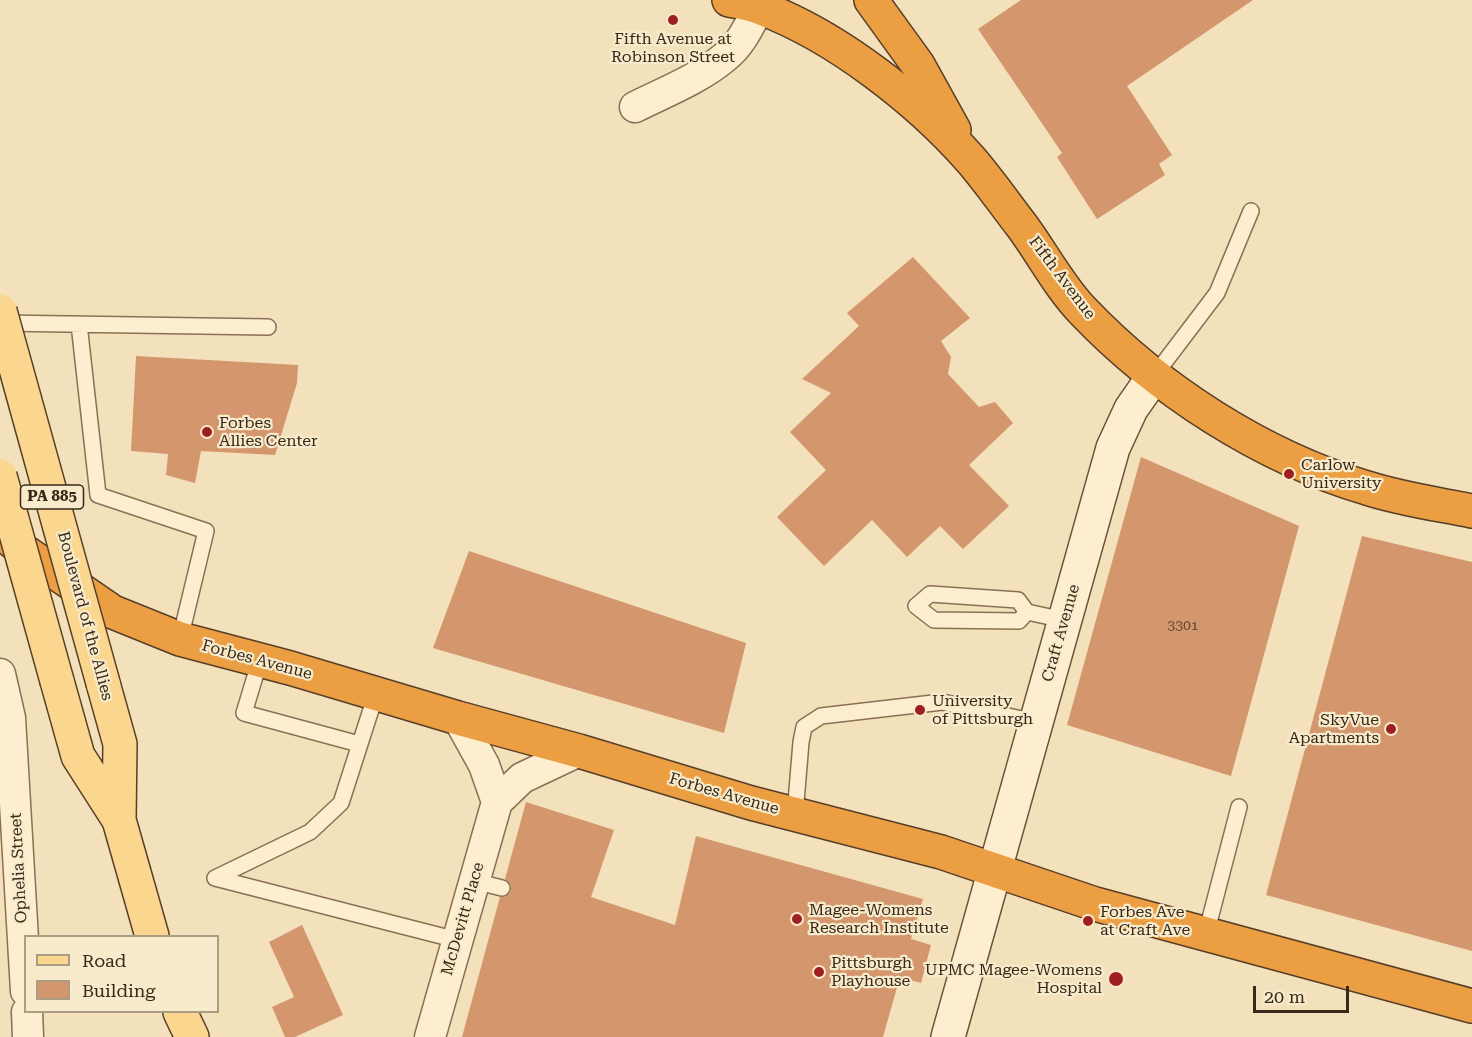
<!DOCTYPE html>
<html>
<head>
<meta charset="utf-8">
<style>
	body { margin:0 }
	#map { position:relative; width:1472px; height:1037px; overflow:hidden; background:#f2e1bb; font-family:"Roboto Serif",serif }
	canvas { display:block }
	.legend { position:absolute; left:24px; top:935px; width:195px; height:78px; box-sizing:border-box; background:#f8ebcc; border:2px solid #ab9d85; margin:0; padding:8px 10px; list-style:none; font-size:18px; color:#38281a }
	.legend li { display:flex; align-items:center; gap:12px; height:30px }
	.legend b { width:30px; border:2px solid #ab9d85 }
	.scale { position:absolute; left:1253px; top:986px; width:96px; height:27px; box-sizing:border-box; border:3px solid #38281a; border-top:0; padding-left:8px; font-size:18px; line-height:21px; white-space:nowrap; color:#38281a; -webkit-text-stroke:4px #f8ebcc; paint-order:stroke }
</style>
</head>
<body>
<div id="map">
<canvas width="1472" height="1037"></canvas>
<ul class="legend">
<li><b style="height:8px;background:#fad68e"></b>Road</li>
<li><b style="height:16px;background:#d4966d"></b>Building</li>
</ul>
<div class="scale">20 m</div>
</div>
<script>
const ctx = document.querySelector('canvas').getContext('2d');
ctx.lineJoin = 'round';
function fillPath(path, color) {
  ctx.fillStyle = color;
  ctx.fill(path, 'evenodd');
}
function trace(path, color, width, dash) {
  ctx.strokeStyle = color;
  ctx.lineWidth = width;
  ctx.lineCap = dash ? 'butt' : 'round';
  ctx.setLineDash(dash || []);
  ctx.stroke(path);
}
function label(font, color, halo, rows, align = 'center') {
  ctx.font = font + ' "Roboto Serif",serif';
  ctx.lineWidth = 4.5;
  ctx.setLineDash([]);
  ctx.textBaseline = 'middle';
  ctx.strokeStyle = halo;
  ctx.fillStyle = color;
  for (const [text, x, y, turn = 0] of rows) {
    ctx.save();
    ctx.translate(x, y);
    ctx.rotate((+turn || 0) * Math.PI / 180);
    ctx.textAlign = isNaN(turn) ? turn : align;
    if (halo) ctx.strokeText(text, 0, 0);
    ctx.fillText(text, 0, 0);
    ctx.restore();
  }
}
const building = new Path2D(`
	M 1021,0 L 1253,0 L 1127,86 L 1172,155 L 1159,164 L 1165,175 L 1097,219 L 1057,157 L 1062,153 L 978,29 Z
	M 913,257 L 970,318 L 941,341 L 951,357 L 948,374 L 979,407 L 995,402 L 1013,423 L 969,465 L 1009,506 L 963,549 L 940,526 L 907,557 L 872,520 L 824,566 L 777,517 L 826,470 L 790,432 L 831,393 L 802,379 L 859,326 L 847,313 Z
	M 136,356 L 298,365 L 297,383 L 275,455 L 201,451 L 195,483 L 166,475 L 168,454 L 131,451 Z
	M 1141,457 L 1299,526 L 1231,776 L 1067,725 Z
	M 1362,536 L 1472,562 L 1472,951 L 1266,895 Z
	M 469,551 L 746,643 L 724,733 L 433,648 Z
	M 526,802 L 614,830 L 591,897 L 675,925 L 696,836 L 923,899 L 911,939 L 931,945 L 921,983 L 900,977 L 883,1037 L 462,1037 L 500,897 L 505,897 L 511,891 L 511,885 L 505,879 Z
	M 302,925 L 343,1015 L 295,1037 L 285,1037 L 272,1007 L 294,997 L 269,942 Z`);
const lane = new Path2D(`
	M 0,323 L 268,327
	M 79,324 L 98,495 L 206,531 L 180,639
	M 1154,376 L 1217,293 L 1251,211
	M 1027,612 L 1019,621 L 934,620 L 916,606 L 930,594 L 1018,600 L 1027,612 L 1064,620
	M 260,660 L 244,713 L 359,744
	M 376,694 L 341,803 L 310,832 L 215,878 L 457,940
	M 795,814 L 801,742 L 804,727 L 821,716 L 942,702 L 1036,722
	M 474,881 L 502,888
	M 1206,934 L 1239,807`);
const street = new Path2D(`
	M 635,107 C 665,92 699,79 725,57 C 741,45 750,24 759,7
	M 0,674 L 10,718 L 26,991
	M 458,718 L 484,765 L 497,802
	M 27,1012 L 28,1037
	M 430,1037 L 497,802 L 522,778 L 579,751`);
const secondary = new Path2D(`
	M 948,1037 L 1113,448 L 1131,409 L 1154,376`);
const primary = new Path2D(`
	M 57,681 L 78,756 L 119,820 L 152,936
	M 103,683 L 120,744 L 119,820
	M 180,1012 L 192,1037`);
const highway = new Path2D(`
	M 729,0 C 740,2 751,4 761,8 C 836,36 918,100 971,160 C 989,181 1005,204 1022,226 C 1042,253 1059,286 1082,310 C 1157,389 1262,457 1367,488 C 1401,499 1437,504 1472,511
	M 871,0 L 918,65 L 954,130
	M 6,536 L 24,551 L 113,612 L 180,639 L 290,668 L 458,718 L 579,751 L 751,803 L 941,852 L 1095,904 L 1472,1006`);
const primaryBridge = new Path2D(`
	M 0,311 L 103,683
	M 0,476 L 57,681`);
const markers = [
	[673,20,6,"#9f1e21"],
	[207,432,6,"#9f1e21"],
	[1289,474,6,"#9f1e21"],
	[920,710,6,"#9f1e21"],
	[1391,729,6,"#9f1e21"],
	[797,919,6,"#9f1e21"],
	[1088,921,6,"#9f1e21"],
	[819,972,6,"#9f1e21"],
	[1116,979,8,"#9f1e21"]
];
const numberNames = [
	["3301",1183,626]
];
const shields = [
	[52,497,63]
];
const shieldNames = [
	["PA 885",52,497]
];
const poiNames = [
	["Fifth Avenue at",673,39,"center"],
	["Robinson Street",673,57,"center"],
	["Forbes",219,423],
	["Allies Center",219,441],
	["Carlow",1301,465],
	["University",1301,483],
	["University",932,701],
	["of Pittsburgh",932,719],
	["SkyVue",1379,720,"right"],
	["Apartments",1379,738,"right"],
	["Magee-Womens",809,910],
	["Research Institute",809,928],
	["Forbes Ave",1100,912],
	["at Craft Ave",1100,930],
	["Pittsburgh",831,963],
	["Playhouse",831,981],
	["UPMC Magee-Womens",1102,970,"right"],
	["Hospital",1102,988,"right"]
];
const streetNames = [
	["Fifth Avenue",1062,278,53],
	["Boulevard of the Allies",85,616,75],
	["Craft Avenue",1061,633,-74],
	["Forbes Avenue",257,660,15],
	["Forbes Avenue",724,794,16],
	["Ophelia Street",19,868,-93],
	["McDevitt Place",463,919,-74]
];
fillPath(building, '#d4966d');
trace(lane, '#8a7054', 18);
trace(street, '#8a7054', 33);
trace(secondary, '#6c5137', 36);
trace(primary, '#573e29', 36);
trace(highway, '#573e29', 36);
trace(lane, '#fceecf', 15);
trace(street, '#fceecf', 30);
trace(secondary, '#fceecf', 33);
trace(primary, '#fad68e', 33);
trace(highway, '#eb9e42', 33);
trace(primaryBridge, '#573e29', 36, []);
trace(primaryBridge, '#fad68e', 33);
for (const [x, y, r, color] of markers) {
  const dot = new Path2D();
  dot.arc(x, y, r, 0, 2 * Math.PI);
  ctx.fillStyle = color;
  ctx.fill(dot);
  trace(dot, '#f8ebcc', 2);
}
label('14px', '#5f442f', null, numberNames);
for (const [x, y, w] of shields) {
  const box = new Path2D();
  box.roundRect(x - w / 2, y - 12, w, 24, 4.5);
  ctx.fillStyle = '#f8ebcc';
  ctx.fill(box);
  trace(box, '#38281a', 1.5);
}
label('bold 15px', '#38281a', null, shieldNames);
label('16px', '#38281a', '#f8ebcc', poiNames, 'left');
label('16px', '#38281a', '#f8ebcc', streetNames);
</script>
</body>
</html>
